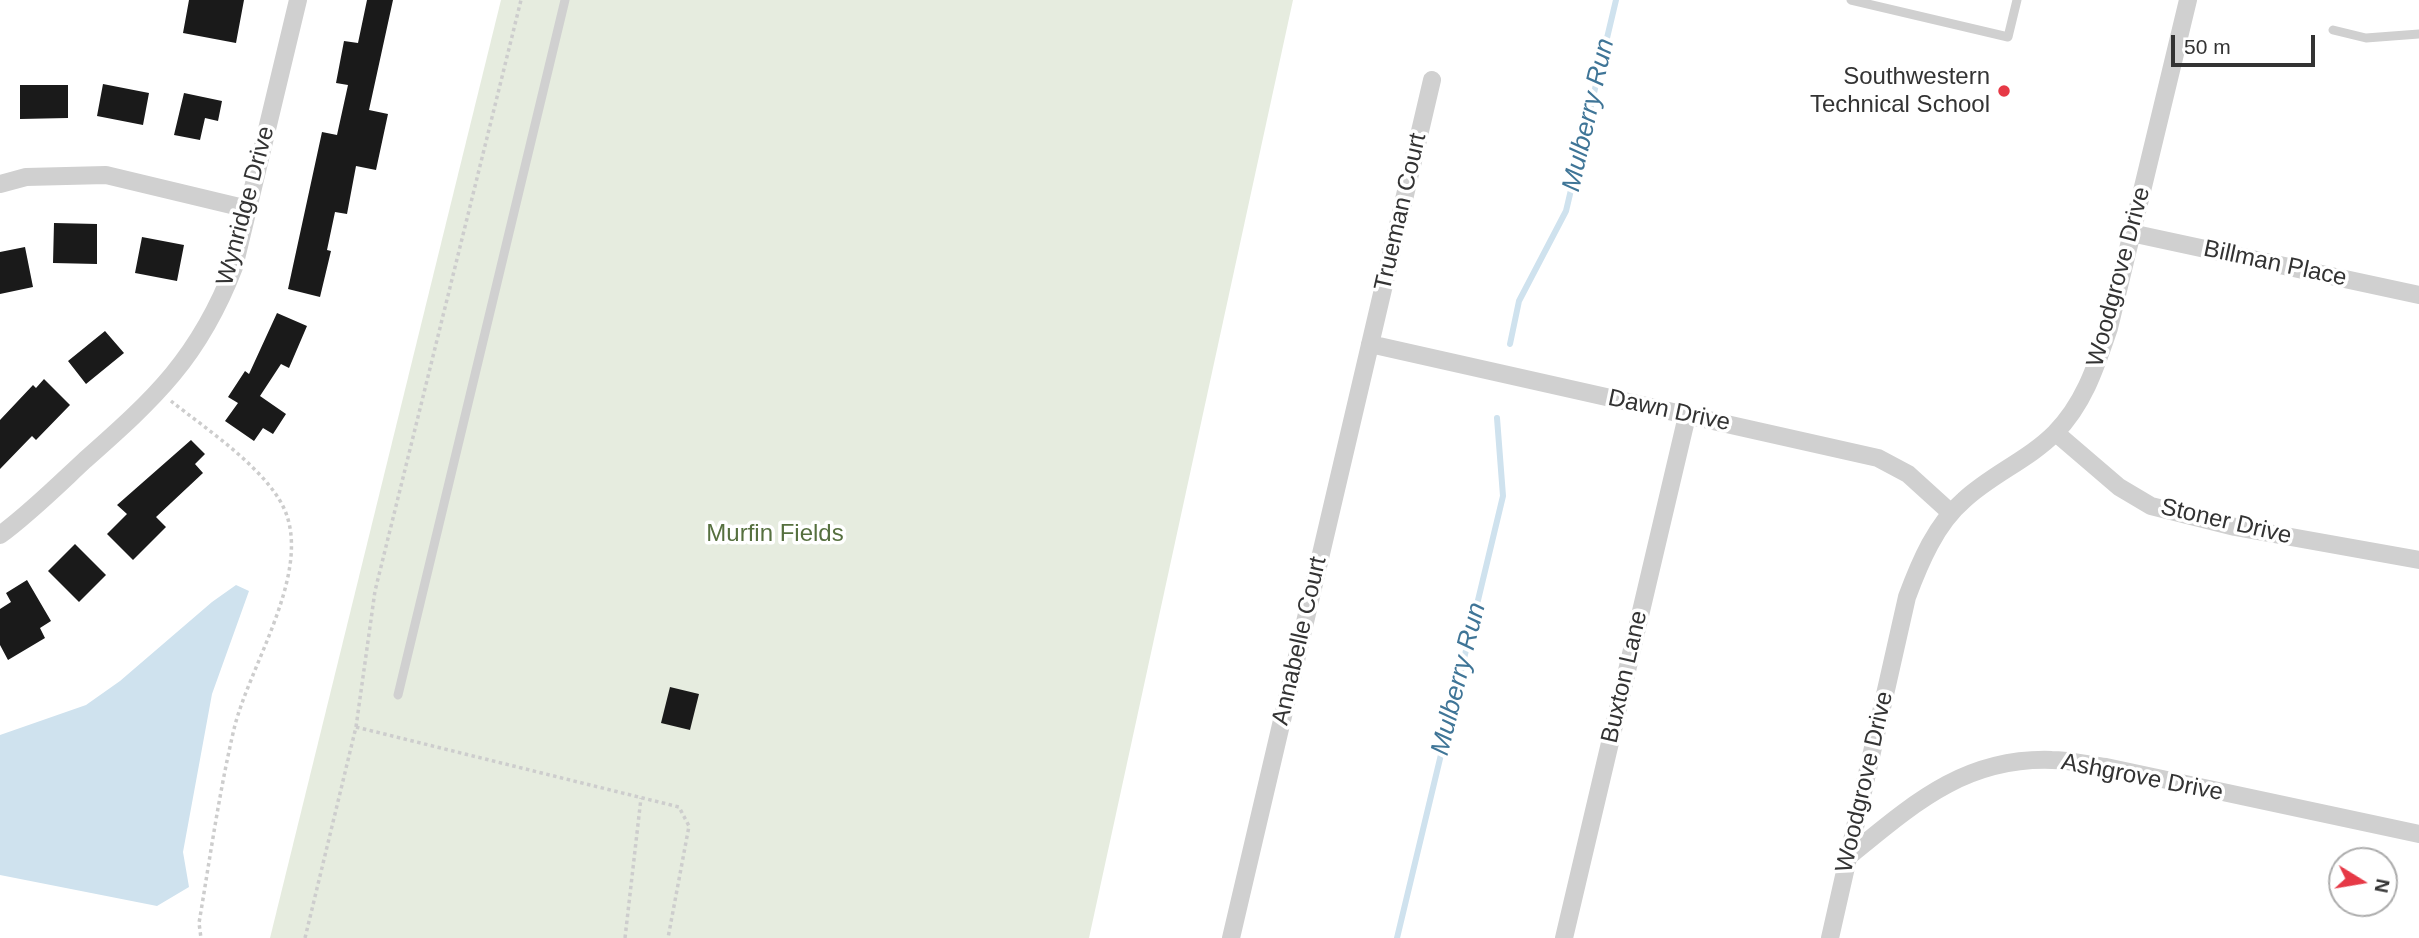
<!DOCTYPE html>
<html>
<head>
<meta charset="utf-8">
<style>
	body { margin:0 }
	#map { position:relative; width:2419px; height:938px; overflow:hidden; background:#fff; font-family:Arial,sans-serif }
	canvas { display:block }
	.north { position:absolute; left:2328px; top:847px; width:70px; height:70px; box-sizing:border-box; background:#fff; border:2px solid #adadad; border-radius:50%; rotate:101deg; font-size:19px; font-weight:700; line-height:28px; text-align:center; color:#333 }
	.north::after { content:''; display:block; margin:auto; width:24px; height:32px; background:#e63946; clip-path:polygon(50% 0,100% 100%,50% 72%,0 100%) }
	.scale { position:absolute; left:2171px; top:35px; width:144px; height:32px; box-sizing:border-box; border:4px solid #333; border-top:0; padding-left:9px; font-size:21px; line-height:24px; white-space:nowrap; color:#333; -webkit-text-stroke:5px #fff; paint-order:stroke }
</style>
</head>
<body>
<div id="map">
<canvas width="2419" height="938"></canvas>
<div class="north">N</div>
<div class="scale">50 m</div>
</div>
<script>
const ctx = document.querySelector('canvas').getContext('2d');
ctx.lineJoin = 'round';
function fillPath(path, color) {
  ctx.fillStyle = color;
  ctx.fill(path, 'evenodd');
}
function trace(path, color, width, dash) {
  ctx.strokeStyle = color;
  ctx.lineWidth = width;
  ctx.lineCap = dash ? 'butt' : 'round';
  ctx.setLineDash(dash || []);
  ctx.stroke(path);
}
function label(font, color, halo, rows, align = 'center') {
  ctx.font = font + ' Arial,sans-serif';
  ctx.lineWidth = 7;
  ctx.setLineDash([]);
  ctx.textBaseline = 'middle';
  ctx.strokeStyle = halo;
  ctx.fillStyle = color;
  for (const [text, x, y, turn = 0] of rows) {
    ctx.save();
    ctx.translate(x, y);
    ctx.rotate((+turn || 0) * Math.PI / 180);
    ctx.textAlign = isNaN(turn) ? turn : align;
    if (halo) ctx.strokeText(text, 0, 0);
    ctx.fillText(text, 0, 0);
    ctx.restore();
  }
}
const green = new Path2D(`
	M 501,0 L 1293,0 L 1089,938 L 270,938 Z`);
const water = new Path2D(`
	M 236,585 L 249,591 L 212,694 L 183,852 L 189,887 L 157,906 L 0,875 L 0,735 L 86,705 L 120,681 L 212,602 Z`);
const stream = new Path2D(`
	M 1510,344 L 1519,301 L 1566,211 L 1616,0
	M 1397,938 L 1503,496 L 1497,418`);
const building = new Path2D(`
	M 189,0 L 244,0 L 236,43 L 183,33 Z
	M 367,0 L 393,0 L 369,110 L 388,114 L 376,170 L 356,166 L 347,214 L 335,212 L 327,250 L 331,251 L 320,297 L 288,289 L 322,132 L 337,135 L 348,85 L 336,83 L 344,41 L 358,43 Z
	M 103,84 L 149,93 L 143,125 L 97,116 Z
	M 20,85 L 68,85 L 68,118 L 20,119 Z
	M 184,93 L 222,101 L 218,121 L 205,118 L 200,140 L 174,135 Z
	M 54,223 L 97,224 L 97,264 L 53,263 Z
	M 142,237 L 184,245 L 177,281 L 135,273 Z
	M 25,247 L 33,287 L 0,294 L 0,252 Z
	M 277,313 L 307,326 L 289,368 L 281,364 L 260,396 L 286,414 L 273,434 L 263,428 L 254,441 L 225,421 L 238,403 L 228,397 L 245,371 L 249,374 Z
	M 105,331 L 124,353 L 86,384 L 68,361 Z
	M 44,379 L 70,405 L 36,440 L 32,436 L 0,469 L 0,420 L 33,385 L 36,388 Z
	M 191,440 L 205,454 L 195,464 L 203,473 L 156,517 L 166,527 L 133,560 L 107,534 L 127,514 L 117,505 Z
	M 75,544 L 106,575 L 79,602 L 48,571 Z
	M 27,580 L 51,621 L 40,628 L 45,638 L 8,660 L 0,645 L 0,609 L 11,602 L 6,593 Z
	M 670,687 L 699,694 L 690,730 L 661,723 Z`);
const path = new Path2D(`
	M 171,401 C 206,429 273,473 287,516 C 308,579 249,667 234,729 C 219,793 210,858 199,923 L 201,938
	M 356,727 L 679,807 L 689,826 L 668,938
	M 305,938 L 356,727 L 375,591 L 521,0
	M 625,938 L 641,798`);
const service = new Path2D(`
	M 1851,0 L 2008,37 L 2017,0
	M 2333,30 L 2366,38 L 2419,34
	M 398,695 L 565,0`);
const minor = new Path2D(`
	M 0,184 L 26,177 L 106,175 L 248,209
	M 2131,233 L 2419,295
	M 1370,344 L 1878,458 L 1908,474 L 1951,513
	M 2056,433 L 2119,487 L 2151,506 L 2235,527 L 2419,560
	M 0,535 C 30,513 57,486 85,460 C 155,398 199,358 234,267 L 298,0
	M 1848,857 C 1912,805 1964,757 2052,760 C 2070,760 2089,765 2106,767 L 2419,834
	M 1231,938 L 1432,80
	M 1564,938 L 1687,416
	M 1830,938 L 1907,597 C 1920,562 1936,524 1964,500 C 1992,474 2028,460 2055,433 C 2084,404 2096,366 2109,328 L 2188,0`);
const markers = [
	[2004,91,7,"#e63946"]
];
const poiNames = [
	["Southwestern",1990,77],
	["Technical School",1990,105]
];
const streetNames = [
	["Wynridge Drive",246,206,-75],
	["Trueman Court",1401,212,-77],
	["Billman Place",2275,264,12],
	["Woodgrove Drive",2119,277,-75],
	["Dawn Drive",1669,411,12],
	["Stoner Drive",2226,522,13],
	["Annabelle Court",1300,641,-77],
	["Buxton Lane",1625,677,-77],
	["Ashgrove Drive",2142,778,11],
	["Woodgrove Drive",1865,782,-77]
];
const parkNames = [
	["Murfin Fields",775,534]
];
const waterNames = [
	["Mulberry Run",1589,115,-77],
	["Mulberry Run",1459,679,-76]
];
fillPath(green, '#e6ecdf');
fillPath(water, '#cfe2ee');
trace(stream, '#cfe2ee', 6);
fillPath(building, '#1a1a1a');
trace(path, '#cdcdcd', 3.5, [3.5, 3.5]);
trace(service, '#d0d0d0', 9);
trace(minor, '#d0d0d0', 18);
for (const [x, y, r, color] of markers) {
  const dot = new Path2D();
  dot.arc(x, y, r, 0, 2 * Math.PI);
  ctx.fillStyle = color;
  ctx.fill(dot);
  trace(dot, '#fff', 2.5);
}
label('24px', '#333', '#fff', poiNames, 'right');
label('24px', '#333', '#fff', streetNames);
label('24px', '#56703f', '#fff', parkNames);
label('italic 26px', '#3f7597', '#fff', waterNames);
</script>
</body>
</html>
